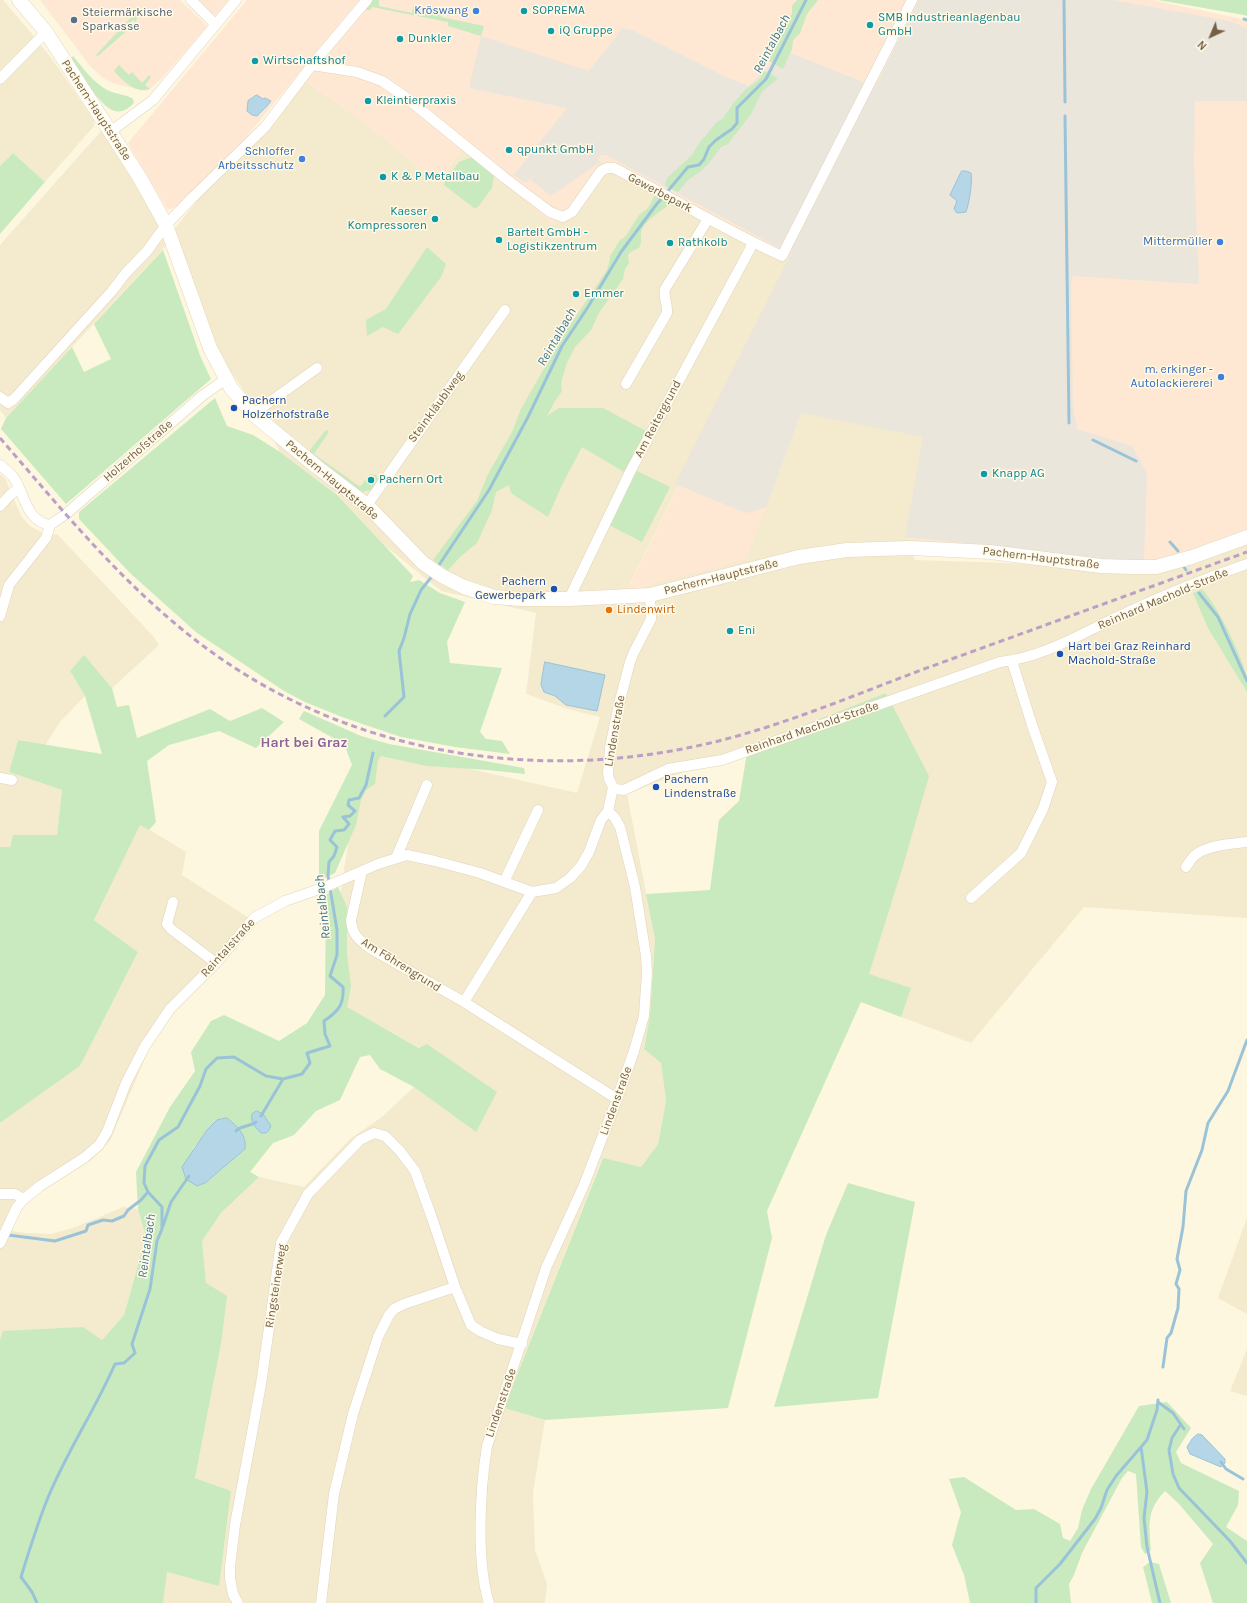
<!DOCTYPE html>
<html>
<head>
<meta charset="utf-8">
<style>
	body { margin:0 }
	#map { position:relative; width:1247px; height:1603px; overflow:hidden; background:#fdf7e0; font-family:Karla,sans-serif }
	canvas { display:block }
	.north { position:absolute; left:1191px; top:16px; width:40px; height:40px; -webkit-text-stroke:3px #fffae6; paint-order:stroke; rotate:224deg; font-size:11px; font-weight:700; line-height:16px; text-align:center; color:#745f47 }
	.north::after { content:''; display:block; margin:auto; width:14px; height:18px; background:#745f47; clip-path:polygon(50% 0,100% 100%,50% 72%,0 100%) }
</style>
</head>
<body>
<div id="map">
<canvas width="1247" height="1603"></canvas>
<div class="north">N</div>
</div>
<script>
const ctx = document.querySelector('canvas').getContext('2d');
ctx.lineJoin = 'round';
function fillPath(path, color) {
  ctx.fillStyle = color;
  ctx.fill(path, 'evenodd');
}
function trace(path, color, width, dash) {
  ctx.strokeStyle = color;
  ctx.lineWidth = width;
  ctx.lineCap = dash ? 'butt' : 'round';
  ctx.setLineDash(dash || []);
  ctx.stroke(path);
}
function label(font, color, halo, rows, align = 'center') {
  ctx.font = font + ' Karla,sans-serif';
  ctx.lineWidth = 3;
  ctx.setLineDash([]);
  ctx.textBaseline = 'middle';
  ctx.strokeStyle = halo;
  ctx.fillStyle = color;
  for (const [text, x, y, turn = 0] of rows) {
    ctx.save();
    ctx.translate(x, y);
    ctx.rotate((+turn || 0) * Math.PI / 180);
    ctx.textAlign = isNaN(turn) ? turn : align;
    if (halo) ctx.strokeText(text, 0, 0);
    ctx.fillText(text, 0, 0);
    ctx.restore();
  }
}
const residential = new Path2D(`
	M 0,0 L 3,0 L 32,34 L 52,59 L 94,120 L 94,126 L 45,182 L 13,153 L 0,166 Z
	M 305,81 L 363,121 L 438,183 L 462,149 L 564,212 L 600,160 L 791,257 L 627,590 L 746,559 L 803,407 L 931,430 L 910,548 L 915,560 L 1132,567 L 1247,537 L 1247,918 L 1084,907 L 971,1043 L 861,1002 L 887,693 L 627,794 L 655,939 L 650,1016 L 644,1049 L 661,1063 L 666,1101 L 658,1144 L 641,1167 L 602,1159 L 504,1408 L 545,1420 L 533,1493 L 535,1550 L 547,1584 L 545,1603 L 163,1603 L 166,1572 L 219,1585 L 231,1491 L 195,1478 L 221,1344 L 206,1283 L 202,1241 L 221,1213 L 259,1177 L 304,1187 L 350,1139 L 382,1117 L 414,1087 L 476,1132 L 420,1048 L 325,995 L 363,745 L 577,793 L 600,717 L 568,709 L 526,694 L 536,613 L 441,591 L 383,544 L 338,496 L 280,452 L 249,398 L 217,352 L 173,231 L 239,148 Z
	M 102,130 L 162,230 L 167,245 L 6,418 L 0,410 L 0,245 Z
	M 0,474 L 5,478 L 21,516 L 30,526 L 39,531 L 51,535 L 57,534 L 153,636 L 159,645 L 112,688 L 84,656 L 70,671 L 85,696 L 59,723 L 45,746 L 18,740 L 9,772 L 62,790 L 57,835 L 13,835 L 10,847 L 0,847 Z
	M 140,824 L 186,852 L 182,875 L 255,922 L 175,1009 L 151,1044 L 110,1141 L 90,1161 L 30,1198 L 19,1211 L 12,1231 L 26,1233 L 51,1234 L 76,1227 L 123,1207 L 138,1209 L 146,1237 L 124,1315 L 102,1340 L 3,1331 L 0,1340 L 0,1123 L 80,1066 L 138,952 L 94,920 Z
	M 1247,1218 L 1247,1314 L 1218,1298 Z
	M 1247,1349 L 1247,1396 L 1230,1391 Z`);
const commercial = new Path2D(`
	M 40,0 L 180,0 L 207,26 L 164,76 L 150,89 L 145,91 L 113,83 L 103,78 L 91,67 Z
	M 198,0 L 228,0 L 215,16 Z
	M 247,0 L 359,0 L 243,141 L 176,208 L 167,209 L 128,143 Z
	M 367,0 L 1152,0 L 1247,20 L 1247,536 L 1170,563 L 910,548 L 931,430 L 803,407 L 746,560 L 627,591 L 791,257 L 600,160 L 564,212 L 553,225 L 462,149 L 438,183 L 363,121 L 305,81 Z`);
const industrial = new Path2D(`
	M 919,0 L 1113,0 L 1229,21 L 1247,28 L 1247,101 L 1195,101 L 1194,163 L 1199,284 L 1073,276 L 1071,283 L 1073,407 L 1077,429 L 1132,446 L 1147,473 L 1144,561 L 1112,561 L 1021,549 L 905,537 L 923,437 L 801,413 L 766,507 L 746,513 L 675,484 L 791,254 L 606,155 L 601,155 L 598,159 L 600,162 L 551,196 L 530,179 L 556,146 L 526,183 L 514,175 L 567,108 L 469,88 L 481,36 L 589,71 L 619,33 L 621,28 L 634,31 L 728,78 L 749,86 L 785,51 L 875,87 Z`);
const green = new Path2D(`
	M 372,0 L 379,0 L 379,6 L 412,13 L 413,7 L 442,10 L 441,17 L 484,26 L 481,36 L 448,26 L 448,22 L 372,7 L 370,10 L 364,10 Z
	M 797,0 L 818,0 L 807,14 L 800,33 L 793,40 L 792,49 L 783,69 L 769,61 L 774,38 L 782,32 L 784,23 L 792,14 L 792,6 Z
	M 1158,0 L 1247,0 L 1247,16 L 1244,15 Z
	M 139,9 L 136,22 L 133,20 L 129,24 L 131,27 L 98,56 L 96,55 Z
	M 73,56 C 83,68 93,82 107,90 C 115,94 125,94 133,99 L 134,103 C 129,108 123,113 115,111 C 102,109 78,71 71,59 Z
	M 119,65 L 129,75 L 132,72 L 142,83 L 149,75 L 151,77 L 145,85 L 150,89 C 135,94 123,81 114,71 Z
	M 764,71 L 778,78 L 762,92 L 751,114 L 728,144 L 721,147 L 708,164 L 700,172 L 689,179 L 678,192 L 665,186 L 667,178 L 692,155 L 697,146 L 716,123 L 723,118 L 735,101 L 747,88 L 758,81 Z
	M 13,153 L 45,182 L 0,234 L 0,166 Z
	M 472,157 L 494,174 L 492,188 L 478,207 L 474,208 L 444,185 L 445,181 L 459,162 Z
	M 655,195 L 671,204 C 663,209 643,222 641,232 C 640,239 643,241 639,248 L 632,251 L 628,255 L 629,263 L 625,269 L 623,279 L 599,313 L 591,330 L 575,347 L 567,363 L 561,382 L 562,391 L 555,401 L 547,416 L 559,408 L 603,408 L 646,431 L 624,472 L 582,447 L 561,487 L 548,517 L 511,493 L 509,485 L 496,492 L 492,510 L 477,543 L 460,557 L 448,570 L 433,560 L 477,501 L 488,474 L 512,432 L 521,409 L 562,337 L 607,270 L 610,259 L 610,256 L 620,240 L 626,236 L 639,215 L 648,208 Z
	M 427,247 L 446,264 L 441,277 L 398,334 L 383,327 L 367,336 L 366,320 L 386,309 Z
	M 163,250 L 201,358 L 211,379 L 66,504 L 1,429 L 6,418 L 72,347 L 84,372 L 111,359 L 94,324 Z
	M 215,398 L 227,426 L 253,435 L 280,452 L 338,496 L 413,576 L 410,582 L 419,580 L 440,593 L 465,602 L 447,642 L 450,663 L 502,668 L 480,732 L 486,739 L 502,741 L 510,754 L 455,747 L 401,737 L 342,717 L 305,702 L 284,691 L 197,633 L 130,573 L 79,519 L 79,512 Z
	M 327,430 L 329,432 L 314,454 L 359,486 L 361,486 L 370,474 L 376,475 L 378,479 L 371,490 L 362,492 L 310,453 L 310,450 L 325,431 Z
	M 635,470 L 670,487 L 642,542 L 609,525 Z
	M 1202,589 C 1218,606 1241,654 1247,677 C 1247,682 1247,688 1247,692 L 1208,628 L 1193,593 Z
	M 84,655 L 112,688 L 117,707 L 129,705 L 137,738 L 210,709 L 230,721 L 262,708 L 284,722 L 256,748 L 219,731 L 169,745 L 147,761 L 156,822 L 149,830 L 140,825 L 94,920 L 138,952 L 80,1066 L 0,1123 L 0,847 L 10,847 L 13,835 L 57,835 L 62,790 L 9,772 L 18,740 L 102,754 L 85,696 L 70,671 Z
	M 886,693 L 929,776 L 903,866 L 869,974 L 911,988 L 901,1017 L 861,1002 L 767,1211 L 772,1238 L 728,1408 L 545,1420 L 504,1408 L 603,1158 L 641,1167 L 658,1144 L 666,1101 L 661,1063 L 644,1049 L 650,1016 L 655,939 L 646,894 L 710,890 L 719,820 L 739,801 L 748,747 Z
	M 304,711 L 361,736 L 389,744 L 524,768 L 525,774 L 488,770 L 427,766 L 381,756 L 378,760 L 375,784 L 366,790 L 361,800 L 356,825 L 335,873 L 325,878 L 319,879 L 319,831 L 352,765 L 344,744 L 299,719 Z
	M 338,887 L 347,907 L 347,954 L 351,986 L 347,1007 L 419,1048 L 427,1044 L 497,1092 L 476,1132 L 414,1087 L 380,1069 L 370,1055 L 360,1057 L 340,1100 L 316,1111 L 294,1135 L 273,1143 L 250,1172 L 259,1177 L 221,1213 L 202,1241 L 206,1283 L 227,1296 L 221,1344 L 195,1478 L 231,1491 L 219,1586 L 167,1572 L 163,1603 L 0,1603 L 0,1340 L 3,1331 L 83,1327 L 102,1340 L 124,1315 L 146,1237 L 138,1209 L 136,1172 L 170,1107 L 195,1071 L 191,1052 L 211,1021 L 224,1015 L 279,1041 L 307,1023 L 325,995 L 326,895 ZM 207,1130 L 245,1149 L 205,1183 L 197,1186 L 193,1149 L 202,1138 Z
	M 848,1183 L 915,1202 L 878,1398 L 774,1407 L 826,1235 Z
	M 1167,1402 L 1191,1428 L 1176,1452 L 1181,1463 L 1239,1491 L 1238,1505 L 1226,1527 L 1247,1541 L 1247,1603 L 1213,1603 L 1200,1563 L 1213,1544 L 1179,1504 L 1165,1491 C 1146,1511 1149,1525 1151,1550 L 1145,1554 L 1141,1547 L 1136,1474 L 1128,1471 L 1122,1478 L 1082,1553 L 1074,1575 L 1069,1584 L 1071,1603 L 970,1603 L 964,1575 L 952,1545 L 961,1512 L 949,1479 L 964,1477 L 1016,1510 L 1034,1509 L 1060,1524 L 1063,1538 L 1070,1541 L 1078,1528 L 1082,1510 L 1091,1489 L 1139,1406 Z
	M 1150,1562 L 1159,1564 L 1171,1603 L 1152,1603 L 1143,1567 Z`);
const water = new Path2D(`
	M 257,95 L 263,99 L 265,98 L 271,101 L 267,106 L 257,116 L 252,115 L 247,111 L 248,101 Z
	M 962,171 L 966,171 L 971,173 C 973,180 969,204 966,212 L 957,213 L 954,209 L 957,201 L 950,195 L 960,174 Z
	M 545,662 L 605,675 L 597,711 L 566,705 L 555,696 L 544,692 L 541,685 Z
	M 257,1111 L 263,1114 L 271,1126 L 269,1130 L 266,1133 L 261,1133 C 255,1127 250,1122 252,1114 Z
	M 227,1118 C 237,1126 247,1135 245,1149 L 205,1183 L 197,1186 L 186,1179 L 182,1167 L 207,1130 L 217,1120 Z
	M 1198,1434 L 1202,1435 L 1225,1459 L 1225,1463 L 1221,1467 L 1190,1454 L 1187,1447 L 1192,1439 Z`);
const stream = new Path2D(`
	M 1064,0 L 1065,102
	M 1244,19 L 1247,20
	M 1065,116 L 1069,423
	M 1093,440 L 1136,461
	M 1170,542 L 1178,551
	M 1184,567 L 1186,570
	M 437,568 L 489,490 L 528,417 L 562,346 L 588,307 L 621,252 L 656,205 L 688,167 L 699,165 L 704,159 L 709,147 L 716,140 L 732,129 L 737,123 L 737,108 L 766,79 L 806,0
	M 1199,593 L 1218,617 L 1247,681
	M 385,716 L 404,697 L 399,651 L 404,638 L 410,614 L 421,590 L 433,575
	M 329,882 L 328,875 L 329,862 L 334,856 L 337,847 L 330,840 L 335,831 L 344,830 L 349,824 L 343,817 L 350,816 L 355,811 L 348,805 L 349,800 L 359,798 L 366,785 L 373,753
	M 261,1116 L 283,1079
	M 236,1131 C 241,1125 250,1127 256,1122
	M 163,1226 L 171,1202 L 189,1176
	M 8,1235 L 55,1241 L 86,1231 L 88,1225 L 103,1220 L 112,1221 L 124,1216 L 128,1210 L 141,1200 L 148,1192
	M 1163,1367 L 1167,1338 L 1171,1333 L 1178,1308 L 1179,1289 L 1176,1284 L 1180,1270 L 1177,1259 L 1183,1227 L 1186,1191 L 1202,1150 L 1208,1123 L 1228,1091 L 1247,1040
	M 1158,1402 L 1173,1413 L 1184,1429
	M 1181,1424 L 1172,1438 L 1169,1450 L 1173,1474 L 1179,1488 L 1230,1541 L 1247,1563
	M 1141,1447 L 1147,1492 L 1144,1518 L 1147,1547 L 1160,1603
	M 1221,1462 L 1226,1469 L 1243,1479
	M 37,1603 L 32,1592 L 21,1577 C 29,1551 37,1525 47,1500 C 66,1453 95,1410 115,1364 L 124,1363 L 135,1353 L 132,1344 L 150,1289 L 157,1241 L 162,1229 L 162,1207 L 148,1192 L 144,1183 L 145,1166 L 159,1140 L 178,1127 L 200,1086 L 206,1069 L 217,1058 L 234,1057 L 266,1076 L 283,1079 L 302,1074 L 310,1063 L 307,1053 L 330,1046 L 325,1034 L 324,1021 C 339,1011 344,1004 343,987 L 330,976 L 337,955 L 337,930 L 330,888
	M 1036,1603 L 1036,1588 L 1060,1564 L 1095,1519 L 1101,1508 L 1107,1490 L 1116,1476 L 1147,1440 L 1157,1410 L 1158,1400`);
const minor = new Path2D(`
	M 191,0 L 216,25
	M 312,65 L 357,72 L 382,81 L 404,96 L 505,178 L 550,212 L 563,217 L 572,212 L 601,171 L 607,168 L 614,168 C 671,197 725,230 782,256 L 912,0
	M 0,79 L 46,32
	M 110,132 L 153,100 L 236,0
	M 626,384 L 667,313 C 668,304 663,298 665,289 L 708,219
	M 0,397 L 8,403 L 14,399 L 112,291 L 125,274 L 147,251 L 166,225 L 192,198 L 265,127 L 312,65 L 367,0
	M 253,414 L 317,368
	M 0,465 C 5,469 10,473 14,478 C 25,495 26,521 50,525 L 66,514 L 202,396 L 226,379
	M 367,505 L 505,310
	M 0,506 L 10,495 L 19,488
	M 569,599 L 631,470 L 750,249 L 752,242
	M 0,616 L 9,585 L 46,538 L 50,525
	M 0,778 L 12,780
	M 613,787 L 615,789 L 624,790 L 668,769 L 722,760 L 1000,662 C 1043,657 1079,635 1117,617 C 1159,597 1203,579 1247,564
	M 396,858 L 427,785
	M 1186,867 C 1189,863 1191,859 1194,856 C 1207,845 1230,844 1247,842
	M 362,871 L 351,920 C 352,935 359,940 371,949 L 464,1002
	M 504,882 L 538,810
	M 532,892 L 464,1002 L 617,1099
	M 971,898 L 1021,853 L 1043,809 L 1052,782 L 1032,725 L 1012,661
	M 173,902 L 167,924 L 171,929 L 216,963
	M 0,1194 L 15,1194 L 24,1199
	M 0,1243 L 17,1207 L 24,1199 L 40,1186 L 84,1158 L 99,1145 L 107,1132 L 126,1083 L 145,1046 L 170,1009 L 216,963 L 254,918 L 285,901 L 325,887 L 378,864 L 407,855 L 435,861 L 480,873 L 532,892 L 556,888 L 570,878 L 581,866 L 589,852 L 601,820 L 608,811 L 613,787 L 609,779 L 608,773 L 610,748 L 619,704 L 630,662 L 634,652 L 651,619 L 650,595
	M 238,1603 L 233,1594 L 230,1578 L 230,1567 L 235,1525 L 261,1384 L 281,1243 L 308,1194 L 360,1140 L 374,1133 L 385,1136 L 400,1151 L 415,1171 L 432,1218 L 455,1287 L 471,1325 L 480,1331 L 498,1339 L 522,1344
	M 321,1603 L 334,1494 L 353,1414 L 378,1337 L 389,1315 L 394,1309 L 404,1304 L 455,1287
	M 489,1603 C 476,1561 480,1490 487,1446 L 546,1268 L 584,1185 L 617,1099 L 634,1051 L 644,1016 L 647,973 L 646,956 L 635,887 L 620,827 L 615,818 L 608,811`);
const secondary = new Path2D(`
	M 19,0 L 46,32 L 140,178 L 166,225 L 210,348 L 231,388 L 253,414 L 317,467 L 367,505 L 423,563 L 442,576 L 464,587 L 494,597 L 521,599 L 569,599 L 650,595 L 799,557 L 847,550 L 910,548 L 990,552 L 1101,566 L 1132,567 L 1156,567 L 1192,557 L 1247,537`);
const rail = new Path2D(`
	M 0,438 C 64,512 126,589 206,648 C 345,751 524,782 692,747 C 771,731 849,697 924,669 C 1032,630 1139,591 1247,552`);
const markers = [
	[476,11,4,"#3f7fe0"],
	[524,11,4,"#0f9aa8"],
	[74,20,4,"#5c6f8a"],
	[870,25,4,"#0f9aa8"],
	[551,31,4,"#0f9aa8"],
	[400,39,4,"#0f9aa8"],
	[255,61,4,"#0f9aa8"],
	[368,101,4,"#0f9aa8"],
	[509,150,4,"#0f9aa8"],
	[302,159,4,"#3f7fe0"],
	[383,177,4,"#0f9aa8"],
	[435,219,4,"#0f9aa8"],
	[499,240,4,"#0f9aa8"],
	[1220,242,4,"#3f7fe0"],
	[670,243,4,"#0f9aa8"],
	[576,294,4,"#0f9aa8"],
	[1221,377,4,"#3f7fe0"],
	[234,408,4,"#1a4fb4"],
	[984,474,4,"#0f9aa8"],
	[371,480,4,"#0f9aa8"],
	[554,589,4,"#1a4fb4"],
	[609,610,4,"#e8710a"],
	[730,631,4,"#0f9aa8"],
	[1060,654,4,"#1a4fb4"],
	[656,787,4,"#1a4fb4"]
];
const shopNames = [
	["Kröswang",468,11],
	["Schloffer",294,152],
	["Arbeitsschutz",294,166],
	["Mittermüller",1212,242],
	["m. erkinger -",1213,370],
	["Autolackiererei",1213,384]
];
const cultureNames = [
	["SOPREMA",532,11],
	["SMB Industrieanlagenbau",878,18],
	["GmbH",878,32],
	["iQ Gruppe",559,31],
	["Dunkler",408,39],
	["Wirtschaftshof",263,61],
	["Kleintierpraxis",376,101],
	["qpunkt GmbH",517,150],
	["K & P Metallbau",391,177],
	["Kaeser",427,212,"right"],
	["Kompressoren",427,226,"right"],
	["Bartelt GmbH -",507,233],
	["Logistikzentrum",507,247],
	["Rathkolb",678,243],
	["Emmer",584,294],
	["Knapp AG",992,474],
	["Pachern Ort",379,480],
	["Eni",738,631]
];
const serviceNames = [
	["Steiermärkische",82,13],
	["Sparkasse",82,27]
];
const streetNames = [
	["Pachern-Hauptstraße",96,110,57],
	["Gewerbepark",660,193,28],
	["Steinkläublweg",436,407,-54],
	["Am Reitergrund",658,419,-62],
	["Holzerhofstraße",138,451,-41],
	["Pachern-Hauptstraße",332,480,40],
	["Pachern-Hauptstraße",1041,558,7],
	["Pachern-Hauptstraße",721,577,-14],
	["Reinhard Machold-Straße",1163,599,-23],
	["Reinhard Machold-Straße",812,728,-19],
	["Lindenstraße",615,731,-80],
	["Reintalstraße",228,948,-48],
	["Am Föhrengrund",401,965,32],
	["Lindenstraße",616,1101,-70],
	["Ringsteinerweg",276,1286,-81],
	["Lindenstraße",501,1403,-71]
];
const transitNames = [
	["Pachern",242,401],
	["Holzerhofstraße",242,415],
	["Pachern",546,582,"right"],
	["Gewerbepark",546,596,"right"],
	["Hart bei Graz Reinhard",1068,647],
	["Machold-Straße",1068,661],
	["Pachern",664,780],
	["Lindenstraße",664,794]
];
const foodNames = [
	["Lindenwirt",617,610]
];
const waterNames = [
	["Reintalbach",772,44,-62],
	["Reintalbach",557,337,-60],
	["Reintalbach",323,907,-96],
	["Reintalbach",147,1246,-82]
];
const quarterNames = [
	["Hart bei Graz",304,743]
];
fillPath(residential, '#f4eace');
fillPath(commercial, '#fee7d3');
fillPath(industrial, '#ebe6dc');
fillPath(green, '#c8eabe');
fillPath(water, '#b4d6e6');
trace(water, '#9ac3d8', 1);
trace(stream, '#9ac3d8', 3);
trace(minor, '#e1d4bc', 11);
trace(secondary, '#e6d6b9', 15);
trace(minor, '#fff', 10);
trace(secondary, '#fff', 14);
trace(rail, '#bb9fc5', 3, [6, 4]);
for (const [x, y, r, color] of markers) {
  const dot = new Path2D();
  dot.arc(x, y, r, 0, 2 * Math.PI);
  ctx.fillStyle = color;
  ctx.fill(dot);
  trace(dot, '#fffae6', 1.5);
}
label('12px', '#366cbe', '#fffae6', shopNames, 'right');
label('12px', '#0d838f', '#fffae6', cultureNames, 'left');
label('12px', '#4e5e75', '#fffae6', serviceNames, 'left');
label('12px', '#745f47', '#fffae6', streetNames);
label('12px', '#164399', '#fffae6', transitNames, 'left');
label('12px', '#c56008', '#fffae6', foodNames, 'left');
label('italic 13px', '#42758f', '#fffae6', waterNames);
label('bold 14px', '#8f6298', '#fffae6', quarterNames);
</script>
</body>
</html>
